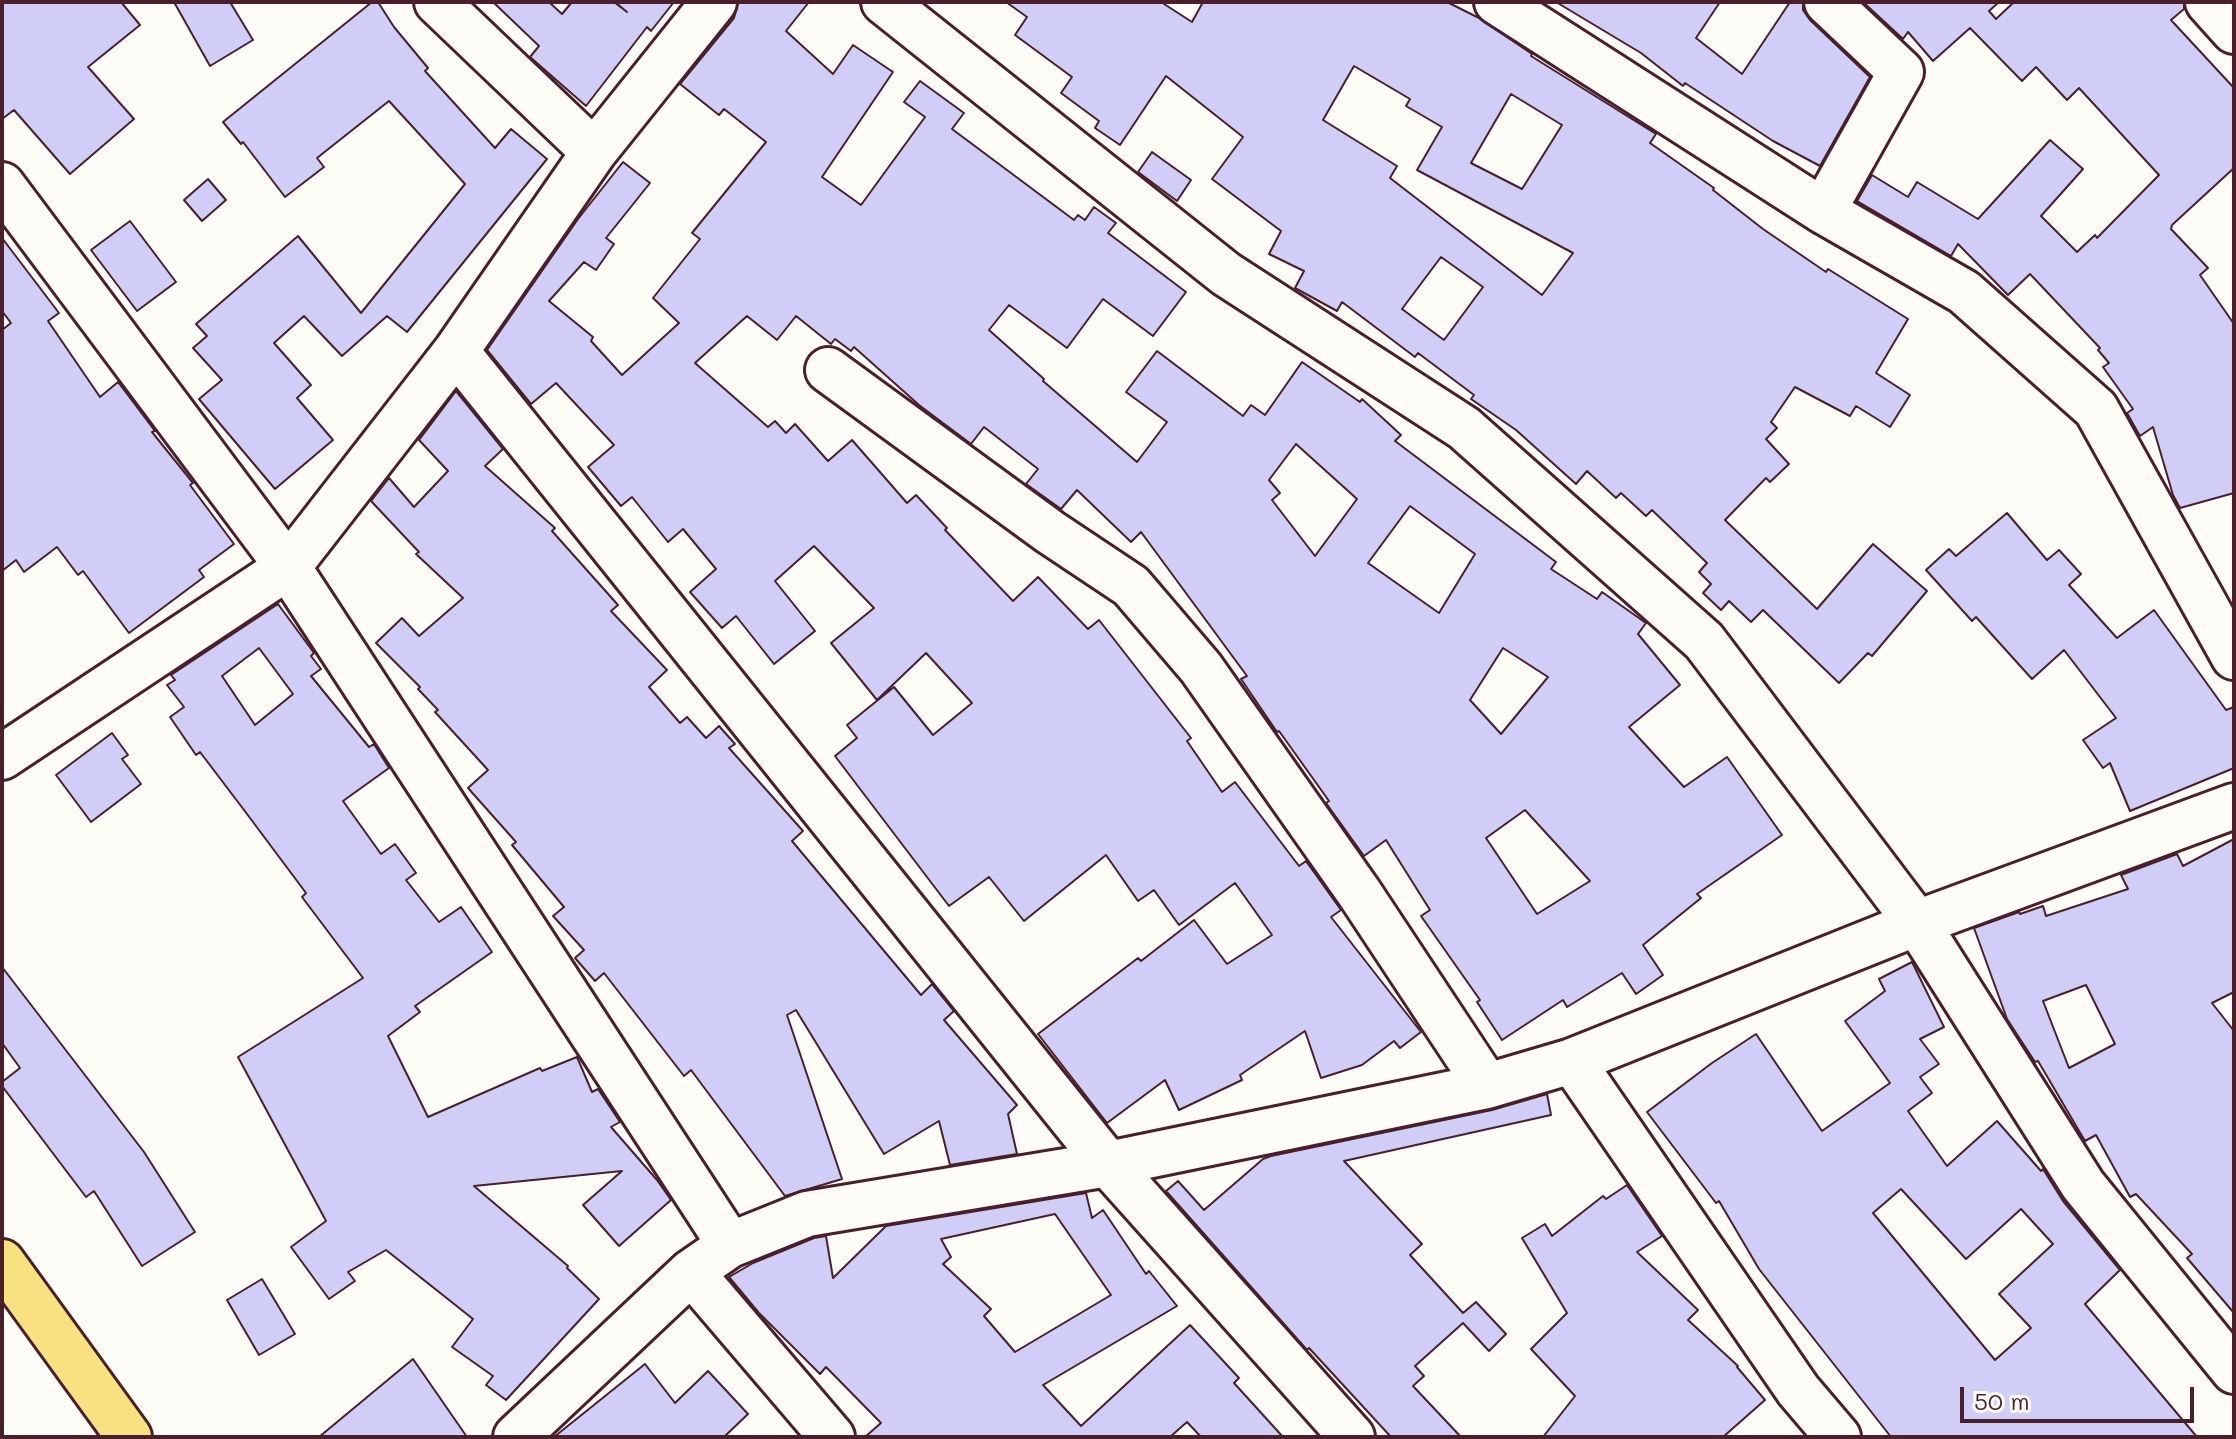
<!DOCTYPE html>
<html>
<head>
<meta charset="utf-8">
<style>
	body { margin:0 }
	#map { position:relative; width:2236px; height:1439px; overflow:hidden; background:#fdfcf7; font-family:Mali,sans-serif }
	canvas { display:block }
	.frame { position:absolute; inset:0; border:4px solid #4a1f2b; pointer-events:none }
	.scale { position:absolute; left:1960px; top:1387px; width:234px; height:36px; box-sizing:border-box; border:4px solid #4a1f2b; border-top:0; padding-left:10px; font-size:24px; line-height:28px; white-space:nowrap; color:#4a1f2b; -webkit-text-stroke:6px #fdfcf7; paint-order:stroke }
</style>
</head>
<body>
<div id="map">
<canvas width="2236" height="1439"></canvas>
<div class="frame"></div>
<div class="scale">50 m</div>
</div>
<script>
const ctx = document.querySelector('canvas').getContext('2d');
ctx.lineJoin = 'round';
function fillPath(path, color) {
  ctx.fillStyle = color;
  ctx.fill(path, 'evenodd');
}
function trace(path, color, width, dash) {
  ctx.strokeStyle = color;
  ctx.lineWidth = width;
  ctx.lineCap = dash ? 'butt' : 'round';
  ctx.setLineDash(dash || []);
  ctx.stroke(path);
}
const building = new Path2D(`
	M 2,2 L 121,2 L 140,25 L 88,67 L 134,119 L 70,174 L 14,110 L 2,119 Z
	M 174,2 L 230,2 L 253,40 L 210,66 Z
	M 372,2 L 378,2 L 394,27 L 428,68 L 425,71 L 495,148 L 511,129 L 547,159 L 407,332 L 387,316 L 342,356 L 304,316 L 274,343 L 311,385 L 297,398 L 333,440 L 275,489 L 199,399 L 222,380 L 193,348 L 207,336 L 196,324 L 298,236 L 361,313 L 465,184 L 389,101 L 317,158 L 324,167 L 285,197 L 243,142 L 241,144 L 223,122 Z
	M 493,2 L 549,2 L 562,14 L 572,2 L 614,2 L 627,12 L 615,2 L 674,2 L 651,31 L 647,27 L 586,106 L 530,57 L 539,46 Z
	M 738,2 L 809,2 L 786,31 L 833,74 L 853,45 L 893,72 L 822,177 L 861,205 L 925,117 L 904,102 L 920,81 L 964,113 L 952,129 L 1074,220 L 1078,215 L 1085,220 L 1094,207 L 1116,223 L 1108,233 L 1186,292 L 1153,336 L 1103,299 L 1067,348 L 1009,305 L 989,330 L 1044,379 L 1043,381 L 1137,462 L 1167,422 L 1126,392 L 1157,351 L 1243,416 L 1251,405 L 1265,415 L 1302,362 L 1360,402 L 1362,399 L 1401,435 L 1395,441 L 1556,562 L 1551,569 L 1597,599 L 1602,592 L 1646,623 L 1638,634 L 1680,685 L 1629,727 L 1684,787 L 1727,757 L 1782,835 L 1697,894 L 1701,898 L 1643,945 L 1663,975 L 1636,994 L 1622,973 L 1567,1007 L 1563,1000 L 1502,1040 L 1477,1002 L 1480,1000 L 1421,916 L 1430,910 L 1386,840 L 1364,856 L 1326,803 L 1329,801 L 1279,731 L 1277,732 L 1241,679 L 1247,676 L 1141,532 L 1131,542 L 1077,490 L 1061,509 L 1026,484 L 1038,469 L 984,427 L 971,444 L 919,405 L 854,347 L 851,351 L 835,339 L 831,344 L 796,316 L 777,340 L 747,316 L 695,363 L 768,427 L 775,421 L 786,433 L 795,424 L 828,461 L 852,440 L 907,503 L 916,495 L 947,528 L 945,530 L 1013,601 L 1038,577 L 1088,629 L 1099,620 L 1191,738 L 1187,741 L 1222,792 L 1235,782 L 1299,866 L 1306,861 L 1341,910 L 1331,917 L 1421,1032 L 1400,1048 L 1394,1041 L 1362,1065 L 1321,1078 L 1305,1031 L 1240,1075 L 1242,1080 L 1179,1110 L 1165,1080 L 1107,1123 L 1038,1034 L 1138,958 L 1141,961 L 1194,920 L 1227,964 L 1272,935 L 1235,883 L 1179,925 L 1154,890 L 1138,901 L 1106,855 L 1024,921 L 989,877 L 949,906 L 835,756 L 857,738 L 847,725 L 894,687 L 933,735 L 972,703 L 926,653 L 877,700 L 831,643 L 874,608 L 814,546 L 775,581 L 815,631 L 774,664 L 736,616 L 722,628 L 690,592 L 716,569 L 683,529 L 668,542 L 632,497 L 621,506 L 588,467 L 614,445 L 556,383 L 531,404 L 487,350 L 578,219 L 623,162 L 650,183 L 606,238 L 614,244 L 596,270 L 584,262 L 549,301 L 593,337 L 591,341 L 622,375 L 679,323 L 653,298 L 700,239 L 692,233 L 766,142 L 724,109 L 719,115 L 680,84 L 734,18 ZM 1296,444 L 1357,499 L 1315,556 L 1272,500 L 1280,493 L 1269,480 ZM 1410,506 L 1475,554 L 1439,613 L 1368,563 ZM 1503,648 L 1548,677 L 1501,734 L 1470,700 ZM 1525,810 L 1590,881 L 1537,914 L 1486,838 Z
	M 1006,2 L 1161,2 L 1192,22 L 1203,2 L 1447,2 L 1479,18 L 1532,54 L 1531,56 L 1656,134 L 1650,143 L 1714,188 L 1713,190 L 1763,229 L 1826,272 L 1828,269 L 1908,319 L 1876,373 L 1910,395 L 1890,427 L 1856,406 L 1850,416 L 1795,387 L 1771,422 L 1777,428 L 1766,439 L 1789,464 L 1770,482 L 1766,478 L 1725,520 L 1817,609 L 1873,544 L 1927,591 L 1872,656 L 1868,653 L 1839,683 L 1763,610 L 1751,622 L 1729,601 L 1721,610 L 1703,593 L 1711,584 L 1699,572 L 1707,563 L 1652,510 L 1646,516 L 1621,493 L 1616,498 L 1587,471 L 1576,484 L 1516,430 L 1471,399 L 1474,395 L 1418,353 L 1415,357 L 1342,302 L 1337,311 L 1295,288 L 1304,271 L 1269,254 L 1281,231 L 1212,179 L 1243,137 L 1166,76 L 1120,145 L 1095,128 L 1099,121 L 1061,93 L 1072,77 L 1015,35 L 1027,17 ZM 1354,66 L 1410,99 L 1406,106 L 1442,127 L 1417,170 L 1573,253 L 1542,295 L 1390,178 L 1397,166 L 1323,120 ZM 1511,94 L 1562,125 L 1522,189 L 1471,163 ZM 1441,257 L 1483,287 L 1444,340 L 1402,309 Z
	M 1556,2 L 1720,2 L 1696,38 L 1742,74 L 1790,2 L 1803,2 L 1803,10 L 1810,20 L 1870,77 L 1820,166 L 1773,141 L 1685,83 L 1683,86 L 1641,53 Z
	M 1863,2 L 1999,2 L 1989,11 L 1996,19 L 2014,2 L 2184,2 L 2184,9 L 2171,20 L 2234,88 L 2234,168 L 2172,225 L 2171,229 L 2208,268 L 2200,275 L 2234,324 L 2234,493 L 2180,508 L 2173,495 L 2153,427 L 2140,436 L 2127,413 L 2133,409 L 2103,367 L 2109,363 L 2098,350 L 2100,348 L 2030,274 L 2008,295 L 1958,244 L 1951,256 L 1857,201 L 1872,175 L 1908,197 L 1917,182 L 1978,219 L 2050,140 L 2083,169 L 2041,216 L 2077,252 L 2095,235 L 2097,238 L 2159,175 L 2079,88 L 2067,100 L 2036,67 L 2022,81 L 1970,28 L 1933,61 L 1908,32 L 1903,39 Z
	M 1152,152 L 1191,180 L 1177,201 L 1138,172 Z
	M 208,179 L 226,200 L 202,221 L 184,200 Z
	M 130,221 L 176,282 L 137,311 L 91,250 Z
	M 2,238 L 59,313 L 48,321 L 100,397 L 118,382 L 155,431 L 152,432 L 193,483 L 190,485 L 234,544 L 199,570 L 204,577 L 129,633 L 83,571 L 78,575 L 57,547 L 24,572 L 16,560 L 2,571 L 2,330 L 11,323 L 2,311 Z
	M 456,391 L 503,449 L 485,466 L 555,528 L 552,531 L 618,605 L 611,611 L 667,670 L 649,687 L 680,723 L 687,717 L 706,738 L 719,726 L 735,744 L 729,748 L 803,831 L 792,841 L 921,995 L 932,984 L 954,1011 L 944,1020 L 1017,1105 L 1008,1114 L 1017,1154 L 950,1165 L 939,1121 L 884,1154 L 796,1010 L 787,1015 L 842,1179 L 785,1196 L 691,1070 L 684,1076 L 604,973 L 595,981 L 575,958 L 584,950 L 553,916 L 564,907 L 512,845 L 516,842 L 468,788 L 488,770 L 435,712 L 438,710 L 418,689 L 420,687 L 376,643 L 402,618 L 419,636 L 463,598 L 416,554 L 419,552 L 371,501 L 389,478 L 414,507 L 448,471 L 419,440 Z
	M 2007,513 L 2047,560 L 2059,550 L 2081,574 L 2069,585 L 2117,638 L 2154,610 L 2226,710 L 2234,707 L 2234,768 L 2130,811 L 2110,763 L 2103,768 L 2083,740 L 2116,718 L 2064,650 L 2032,679 L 1976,617 L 1972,621 L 1926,570 L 1949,549 L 1956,556 Z
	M 278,604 L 314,653 L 311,656 L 321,669 L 311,676 L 369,747 L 374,744 L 389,768 L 343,801 L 381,854 L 395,844 L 416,873 L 406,880 L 439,922 L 461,907 L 492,952 L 415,1006 L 420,1012 L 388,1036 L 428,1117 L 540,1068 L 542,1071 L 577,1057 L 592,1092 L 598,1089 L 620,1122 L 611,1127 L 657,1180 L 671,1200 L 619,1246 L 583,1205 L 622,1171 L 474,1186 L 568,1266 L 567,1268 L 599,1299 L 506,1400 L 486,1385 L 493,1376 L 452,1347 L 473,1319 L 386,1250 L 348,1272 L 355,1281 L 329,1299 L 291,1247 L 326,1221 L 238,1057 L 363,978 L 302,897 L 306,893 L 244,810 L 200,752 L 196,755 L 170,717 L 184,707 L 167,685 L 175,680 L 171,675 ZM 259,648 L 293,694 L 255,725 L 222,676 Z
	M 112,733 L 128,755 L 122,759 L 141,784 L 91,822 L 56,775 Z
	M 2234,839 L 2234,992 L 2212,1003 L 2234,1031 L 2234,1313 L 2187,1258 L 2192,1254 L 2136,1194 L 2130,1197 L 2096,1135 L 2085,1141 L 2038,1061 L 2035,1062 L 2007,1019 L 1974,928 L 2019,912 L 2020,914 L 2043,906 L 2046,916 L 2128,889 L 2121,875 L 2177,854 L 2183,866 ZM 2086,985 L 2115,1044 L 2069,1068 L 2043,1001 Z
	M 1912,962 L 1944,1027 L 1920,1039 L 1939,1064 L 1920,1077 L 1932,1093 L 1908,1111 L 1947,1166 L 1997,1121 L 2041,1171 L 2043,1169 L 2063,1201 L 2120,1270 L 2085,1304 L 2197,1437 L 1891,1437 L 1759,1269 L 1719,1201 L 1716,1203 L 1647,1112 L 1712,1063 L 1756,1034 L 1822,1131 L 1890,1083 L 1845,1021 L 1885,991 L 1879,979 ZM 1901,1189 L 1966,1259 L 2021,1209 L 2053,1244 L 1999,1294 L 2031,1328 L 1995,1360 L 1873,1213 Z
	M 2,967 L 144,1152 L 195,1232 L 142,1266 L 94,1191 L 86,1197 L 2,1086 L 2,1082 L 20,1068 L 2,1043 Z
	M 1547,1094 L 1551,1115 L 1344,1161 L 1422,1244 L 1410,1255 L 1463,1313 L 1476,1302 L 1506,1334 L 1489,1351 L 1463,1323 L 1415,1366 L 1424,1376 L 1413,1386 L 1461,1437 L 1391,1437 L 1309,1348 L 1307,1350 L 1166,1191 L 1178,1181 L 1204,1210 L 1263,1159 L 1271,1156 L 1492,1110 Z
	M 1627,1185 L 1662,1236 L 1637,1252 L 1698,1310 L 1688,1320 L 1738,1366 L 1737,1367 L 1765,1400 L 1723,1437 L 1543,1437 L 1575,1396 L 1531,1349 L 1567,1313 L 1522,1238 L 1545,1224 L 1552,1236 L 1603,1196 L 1606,1199 Z
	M 1086,1193 L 1092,1218 L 1103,1210 L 1146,1274 L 1149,1271 L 1177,1306 L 1043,1385 L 1081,1426 L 1190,1325 L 1239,1378 L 1234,1383 L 1283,1437 L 1201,1437 L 1187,1422 L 1170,1437 L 865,1437 L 881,1423 L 826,1367 L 820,1374 L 759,1313 L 729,1277 L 753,1263 L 814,1238 L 826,1236 L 833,1278 L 886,1226 ZM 1055,1214 L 1111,1295 L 1015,1352 L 984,1316 L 991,1309 L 943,1264 L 951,1257 L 941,1239 Z
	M 262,1279 L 295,1334 L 259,1355 L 227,1300 Z
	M 413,1359 L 467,1437 L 319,1437 Z
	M 645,1364 L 675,1403 L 708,1371 L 748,1414 L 724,1437 L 554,1437 Z`);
const minor = new Path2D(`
	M 437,2 L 594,152
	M 884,2 L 1226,274 L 1464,428 L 1704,641 L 1917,923 L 2083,1185 L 2234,1371
	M 1497,2 L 1823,211 L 1964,292 L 2096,409 L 2234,657
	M 2208,2 L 2234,31
	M 2,185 L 288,567 L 730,1245
	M 1823,211 L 1901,72 L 1827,2
	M 456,351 L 1108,1164 L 1352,1437
	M 828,370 L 1050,532 L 1131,586 L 1201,668 L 1360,894 L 1487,1086
	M 2,757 L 288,567 L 456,351 L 594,152 L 714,2
	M 1572,1061 L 1798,1390 L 1838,1437
	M 691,1272 L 832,1437
	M 516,1437 L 691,1272 L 730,1245 L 807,1214 L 1108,1164 L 1487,1086 L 1572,1061 L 1917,923 L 2234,806`);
const major = new Path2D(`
	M 2,1262 L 129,1437`);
fillPath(building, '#d0cef7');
trace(building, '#4a1f2b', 2);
trace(minor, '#4a1f2b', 50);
trace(major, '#4a1f2b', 50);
trace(minor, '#fdfcf7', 44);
trace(major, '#f8e181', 44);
</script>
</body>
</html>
